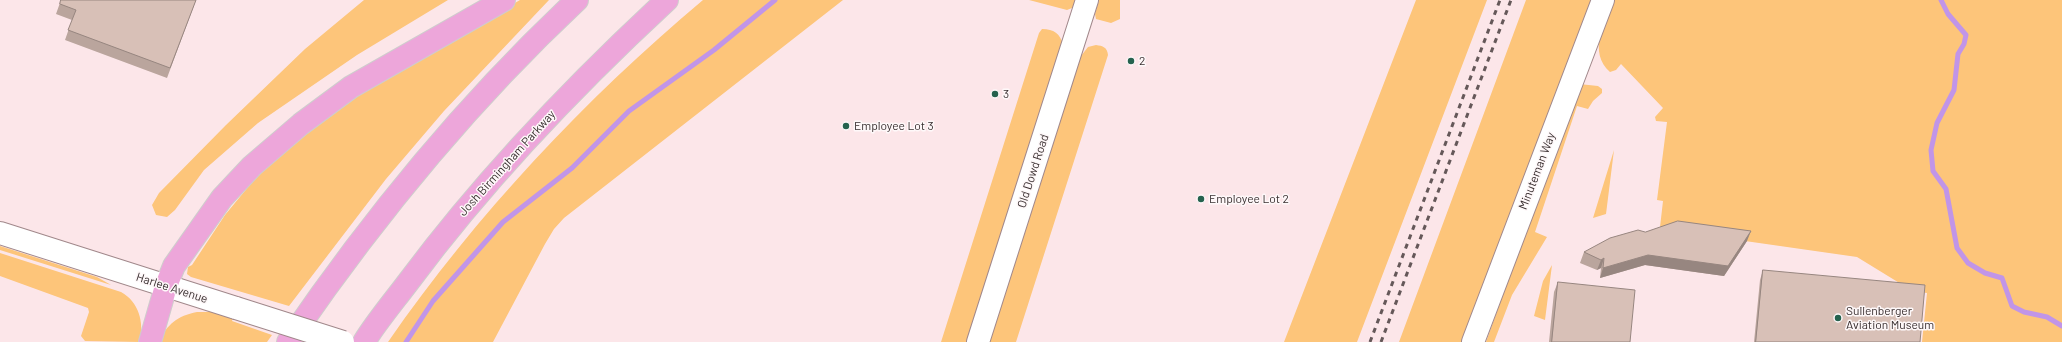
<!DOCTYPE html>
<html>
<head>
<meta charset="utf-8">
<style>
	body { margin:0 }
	canvas { display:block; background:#fce6e9 }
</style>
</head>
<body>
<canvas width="2062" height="342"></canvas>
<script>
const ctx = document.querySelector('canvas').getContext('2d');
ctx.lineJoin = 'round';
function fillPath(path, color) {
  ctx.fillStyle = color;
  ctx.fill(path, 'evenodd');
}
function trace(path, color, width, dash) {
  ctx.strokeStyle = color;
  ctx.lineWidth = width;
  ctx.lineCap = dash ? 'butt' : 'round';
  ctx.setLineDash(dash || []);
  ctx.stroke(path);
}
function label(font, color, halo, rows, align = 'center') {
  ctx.font = font + ' Barlow,sans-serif';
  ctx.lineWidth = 3;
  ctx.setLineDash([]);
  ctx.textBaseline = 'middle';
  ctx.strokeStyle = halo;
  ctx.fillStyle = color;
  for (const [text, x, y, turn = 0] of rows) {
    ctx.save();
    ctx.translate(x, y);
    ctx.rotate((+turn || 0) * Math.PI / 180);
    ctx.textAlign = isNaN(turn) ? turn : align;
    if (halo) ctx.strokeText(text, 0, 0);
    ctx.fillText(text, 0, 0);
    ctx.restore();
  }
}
const green = new Path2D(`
	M 364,0 L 448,0 L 357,55 L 258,123 L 204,170 L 175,210 L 167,217 L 156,215 L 152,205 L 159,193 L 226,125 L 305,49 Z
	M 520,0 L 549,0 L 444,111 L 386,179 L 289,306 L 191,277 L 187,274 L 188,267 L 192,265 L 225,215 L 258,175 L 335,109 Z
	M 703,0 L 843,0 L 564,218 L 554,229 L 545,244 L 493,342 L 388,342 C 476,215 585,99 703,0 Z
	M 1029,0 L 1078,0 L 1072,8 L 1067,10 Z
	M 1099,0 L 1120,0 L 1120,19 L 1111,23 L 1096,19 L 1095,14 Z
	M 1416,0 L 1487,0 L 1357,342 L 1284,342 Z
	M 1526,0 L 1594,0 L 1463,342 L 1399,342 Z
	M 1612,0 L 2062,0 L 2062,342 L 1922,342 L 1927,293 L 1903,290 L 1901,284 L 1857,257 L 1675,231 L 1659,236 L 1663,201 L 1657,200 L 1667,122 L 1656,121 L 1655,117 L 1663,108 L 1621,64 L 1616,70 L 1610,72 C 1588,53 1604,21 1612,0 Z
	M 1042,29 C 1054,29 1060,34 1063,44 L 968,342 L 941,342 L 1039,33 Z
	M 1096,45 C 1103,46 1107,47 1108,55 L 1016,342 L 989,342 L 1081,56 L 1088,47 Z
	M 1579,84 L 1598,86 L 1602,89 L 1602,93 L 1593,101 L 1588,109 L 1577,106 L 1535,232 L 1547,237 L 1512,295 L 1494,342 L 1486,342 Z
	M 1614,150 L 1606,214 L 1593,218 Z
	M 0,246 L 97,277 L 111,285 L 0,250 Z
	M 0,253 L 121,292 C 139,302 144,322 140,342 L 85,341 L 81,336 L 89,312 L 88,308 L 0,276 Z
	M 1552,265 L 1545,320 L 1534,316 L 1543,281 Z
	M 197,312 L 212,312 L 233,318 L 232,321 L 272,335 L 267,342 L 158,342 C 168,324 177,316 197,312 Z`);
const stream = new Path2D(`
	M 1941,0 L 1948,14 L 1966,35 L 1964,44 L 1958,54 L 1954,90 L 1937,123 L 1931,150 L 1933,171 L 1946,189 L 1957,248 L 1968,263 L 1985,273 L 2002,278 L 2012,306 L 2024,312 L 2047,317 L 2062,326
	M 406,342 L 433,301 L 503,222 L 572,168 L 629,111 L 714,50 L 775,0`);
const minor = new Path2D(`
	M 0,233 L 236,308
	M 978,342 L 1087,0
	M 1473,342 L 1603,0`);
const major = new Path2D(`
	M 150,342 L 166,286 L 174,266 L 222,198 L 252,166 L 301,124 L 351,87 L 504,0
	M 288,342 C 372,219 468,102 577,0
	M 364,342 C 377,321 394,301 409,281 C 485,179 574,86 667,0`);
const rail = new Path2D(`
	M 1370,342 L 1500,0
	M 1381,342 L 1511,0`);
const minorBridge = new Path2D(`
	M 236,308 L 343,342`);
const wall = new Path2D(`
	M 61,0 L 196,0 L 167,78 L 65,40 L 72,20 L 56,14 Z
	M 1645,232 L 1747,241 L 1724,276 L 1645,265 L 1600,278 L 1601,268 L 1597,270 L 1580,263 L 1584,252 Z
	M 1763,270 L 1920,342 L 1754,342 L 1760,280 Z
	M 1558,282 L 1630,342 L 1549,342 L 1554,292 Z`);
const shadedWall = new Path2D(`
	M 1751,231 L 1747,241 L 1724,276 L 1645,265 L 1600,278 L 1603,268 L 1648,255 Z
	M 1604,258 L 1601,268 L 1597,270 L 1601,260 Z`);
const building = new Path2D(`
	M 61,0 L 196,0 L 170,68 L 68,30 L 76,10 L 60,4 Z
	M 1678,221 L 1751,231 L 1728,266 L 1648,255 L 1603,268 L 1604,258 L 1601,260 L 1584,252 L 1610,238 L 1638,230 L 1645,232 Z
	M 1763,270 L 1925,285 L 1920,342 L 1756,342 Z
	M 1558,282 L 1635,290 L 1630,342 L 1552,342 Z`);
const markers = [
	[1131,61,4,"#25624e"],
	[995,94,4,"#25624e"],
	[846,126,4,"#25624e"],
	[1201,199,4,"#25624e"],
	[1838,318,4,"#25624e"]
];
const poiNames = [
	["2",1139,61],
	["3",1003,94],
	["Employee Lot 3",854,126],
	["Employee Lot 2",1209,199],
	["Sullenberger",1846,311],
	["Aviation Museum",1846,325]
];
const streetNames = [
	["Josh Birmingham Parkway",507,163,-48],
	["Old Dowd Road",1033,171,-72],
	["Minuteman Way",1537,171,-69],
	["Harlee Avenue",172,288,18]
];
fillPath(green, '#fdc57a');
trace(stream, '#c195e8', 5);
trace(minor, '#a1888b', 24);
trace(major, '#cfcdcd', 24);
trace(minor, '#fff', 22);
trace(major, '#eda6da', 22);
trace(rail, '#655859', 3, [5, 5]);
trace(minorBridge, '#a1888b', 24, []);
trace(minorBridge, '#fff', 22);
fillPath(wall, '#baa59d');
fillPath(shadedWall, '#978680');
fillPath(building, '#d8c0b7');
trace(building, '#978680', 1);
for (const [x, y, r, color] of markers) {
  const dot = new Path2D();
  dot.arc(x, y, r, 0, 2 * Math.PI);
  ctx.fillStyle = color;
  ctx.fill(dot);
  trace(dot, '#fef8f9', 1.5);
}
label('12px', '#392f30', '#fef8f9', poiNames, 'left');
label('12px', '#392f30', '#fef8f9', streetNames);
</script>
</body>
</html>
